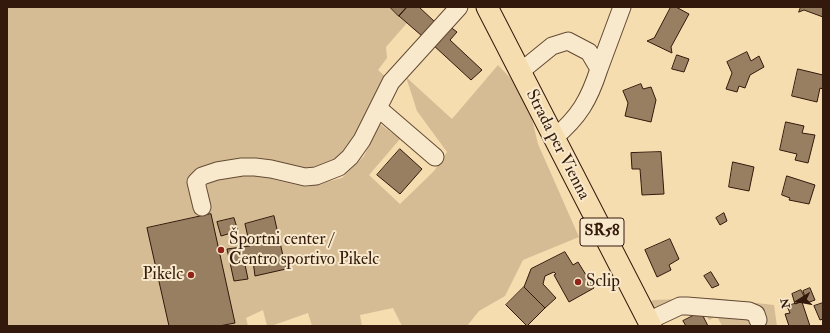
<!DOCTYPE html>
<html>
<head>
<meta charset="utf-8">
<style>
	body { margin:0 }
	#map { position:relative; width:830px; height:333px; overflow:hidden; background:#f6ddb0; font-family:"IM FELL Double Pica",serif }
	canvas { display:block }
	.frame { position:absolute; inset:0; border:8px solid #32190c; pointer-events:none }
	.north { position:absolute; left:778px; top:281px; width:40px; height:40px; -webkit-text-stroke:3px #f9e9cc; paint-order:stroke; rotate:259deg; font-size:11px; font-weight:700; line-height:16px; text-align:center; color:#32190c }
	.north::after { content:''; display:block; margin:auto; width:14px; height:18px; background:#32190c; clip-path:polygon(50% 0,100% 100%,50% 72%,0 100%) }
</style>
</head>
<body>
<div id="map">
<canvas width="830" height="333"></canvas>
<div class="frame"></div>
<div class="north">N</div>
</div>
<script>
const ctx = document.querySelector('canvas').getContext('2d');
ctx.lineJoin = 'round';
function fillPath(path, color) {
  ctx.fillStyle = color;
  ctx.fill(path, 'evenodd');
}
function trace(path, color, width, dash) {
  ctx.strokeStyle = color;
  ctx.lineWidth = width;
  ctx.lineCap = dash ? 'butt' : 'round';
  ctx.setLineDash(dash || []);
  ctx.stroke(path);
}
function label(font, color, halo, rows, align = 'center') {
  ctx.font = font + ' "IM FELL Double Pica",serif';
  ctx.lineWidth = 4;
  ctx.setLineDash([]);
  ctx.textBaseline = 'middle';
  ctx.strokeStyle = halo;
  ctx.fillStyle = color;
  for (const [text, x, y, turn = 0] of rows) {
    ctx.save();
    ctx.translate(x, y);
    ctx.rotate((+turn || 0) * Math.PI / 180);
    ctx.textAlign = isNaN(turn) ? turn : align;
    if (halo) ctx.strokeText(text, 0, 0);
    ctx.fillText(text, 0, 0);
    ctx.restore();
  }
}
const green = new Path2D(`
	M 7,7 L 390,7 L 407,23 L 386,47 L 387,58 L 378,70 L 387,78 L 355,137 L 342,155 L 327,165 L 307,168 L 249,160 L 203,169 L 208,209 L 207,183 L 229,174 L 257,172 L 275,180 L 306,187 L 342,178 L 364,156 L 380,124 L 400,139 L 369,175 L 400,204 L 434,171 L 447,152 L 417,111 L 406,77 L 452,119 L 498,65 L 514,82 L 531,115 L 538,144 L 579,237 L 523,260 L 505,296 L 479,311 L 467,326 L 402,326 L 393,308 L 360,315 L 362,326 L 312,326 L 308,313 L 271,326 L 267,326 L 263,310 L 246,318 L 248,326 L 7,326 Z
	M 713,298 L 774,305 L 777,326 L 722,326 L 717,316 L 709,320 L 704,311 L 748,315 L 753,318 L 754,321 L 762,319 L 760,312 L 751,307 L 672,301 L 657,308 L 654,308 L 651,302 L 653,300 Z`);
const building = new Path2D(`
	M 390,7 L 407,7 L 399,16 Z
	M 407,7 L 419,7 L 435,22 L 422,36 L 399,16 Z
	M 671,7 L 676,7 L 689,14 L 671,47 L 672,53 L 647,41 L 654,38 Z
	M 801,7 L 823,7 L 823,17 L 804,10 L 799,12 Z
	M 449,26 L 457,32 L 450,40 L 482,70 L 471,80 L 432,44 Z
	M 747,52 L 751,61 L 759,56 L 764,67 L 750,75 L 745,88 L 739,86 L 737,92 L 726,89 L 732,73 L 727,62 Z
	M 677,55 L 689,59 L 684,72 L 672,69 Z
	M 798,69 L 823,75 L 823,93 L 823,89 L 820,88 L 817,102 L 792,96 Z
	M 641,84 L 643,89 L 651,87 L 656,100 L 651,122 L 625,116 L 628,103 L 623,91 Z
	M 786,122 L 804,126 L 802,133 L 815,135 L 808,163 L 795,160 L 797,154 L 780,150 Z
	M 400,149 L 422,169 L 400,194 L 377,175 Z
	M 661,152 L 664,194 L 642,195 L 640,169 L 632,169 L 631,153 Z
	M 733,162 L 754,167 L 749,191 L 729,187 Z
	M 787,176 L 815,185 L 809,204 L 789,200 L 790,198 L 782,195 Z
	M 724,213 L 727,221 L 720,225 L 716,218 Z
	M 211,214 L 235,323 L 219,326 L 169,326 L 147,228 Z
	M 274,216 L 286,269 L 255,276 L 253,261 L 247,263 L 246,259 L 244,260 L 248,279 L 234,281 L 227,249 L 250,246 L 245,224 Z
	M 234,218 L 238,231 L 221,236 L 217,222 Z
	M 670,239 L 679,259 L 669,265 L 671,270 L 657,277 L 645,250 Z
	M 565,252 L 573,265 L 578,262 L 594,288 L 569,302 L 554,275 L 556,274 L 554,272 L 545,276 L 543,284 L 556,298 L 545,308 L 524,287 L 531,269 Z
	M 711,272 L 719,285 L 712,288 L 704,276 Z
	M 524,287 L 545,308 L 527,326 L 506,305 Z
	M 810,288 L 815,300 L 807,303 L 803,291 Z
	M 801,290 L 806,300 L 795,304 L 792,294 Z
	M 802,302 L 810,326 L 789,326 L 785,314 L 790,313 L 787,306 Z
	M 823,303 L 823,319 L 820,320 L 814,306 Z
	M 701,312 L 708,326 L 686,326 L 683,321 Z`);
const minor = new Path2D(`
	M 599,69 L 622,7
	M 520,72 L 552,46 L 568,41 L 589,52 L 599,69 C 589,100 579,117 554,138
	M 378,108 L 435,157
	M 202,207 L 196,182 L 202,176 L 217,171 L 242,167 L 255,167 L 271,169 L 305,177 L 316,176 L 339,167 L 350,157 L 362,140 L 391,82 L 459,7
	M 648,321 L 680,306 L 687,306 L 749,311 L 756,314 L 758,320`);
const major = new Path2D(`
	M 487,7 L 651,326`);
const markers = [
	[221,250,4,"#8f2418"],
	[191,275,4,"#8f2418"],
	[578,282,4,"#8f2418"]
];
const shields = [
	[602,232,44]
];
const shieldNames = [
	["SR58",602,232]
];
const streetNames = [
	["Strada per Vienna",557,145,63]
];
const poiNames = [
	["Športni center /",229,240],
	["Centro sportivo Pikelc",229,260],
	["Pikelc",183,275,"right"],
	["Sclip",586,282]
];
fillPath(green, '#d5bc94');
fillPath(building, '#987f61');
trace(building, '#32190c', 1);
trace(minor, '#634a35', 19);
trace(major, '#32190c', 23);
trace(minor, '#f9e9cc', 17);
trace(major, '#f6ddb0', 21);
for (const [x, y, r, color] of markers) {
  const dot = new Path2D();
  dot.arc(x, y, r, 0, 2 * Math.PI);
  ctx.fillStyle = color;
  ctx.fill(dot);
  trace(dot, '#f9e9cc', 1.5);
}
for (const [x, y, w] of shields) {
  const box = new Path2D();
  box.roundRect(x - w / 2, y - 14, w, 28, 3);
  ctx.fillStyle = '#f9e9cc';
  ctx.fill(box);
  trace(box, '#32190c', 1);
}
label('bold 16px', '#32190c', null, shieldNames);
label('17px', '#32190c', '#f9e9cc', streetNames);
label('17px', '#32190c', '#f9e9cc', poiNames, 'left');
</script>
</body>
</html>
